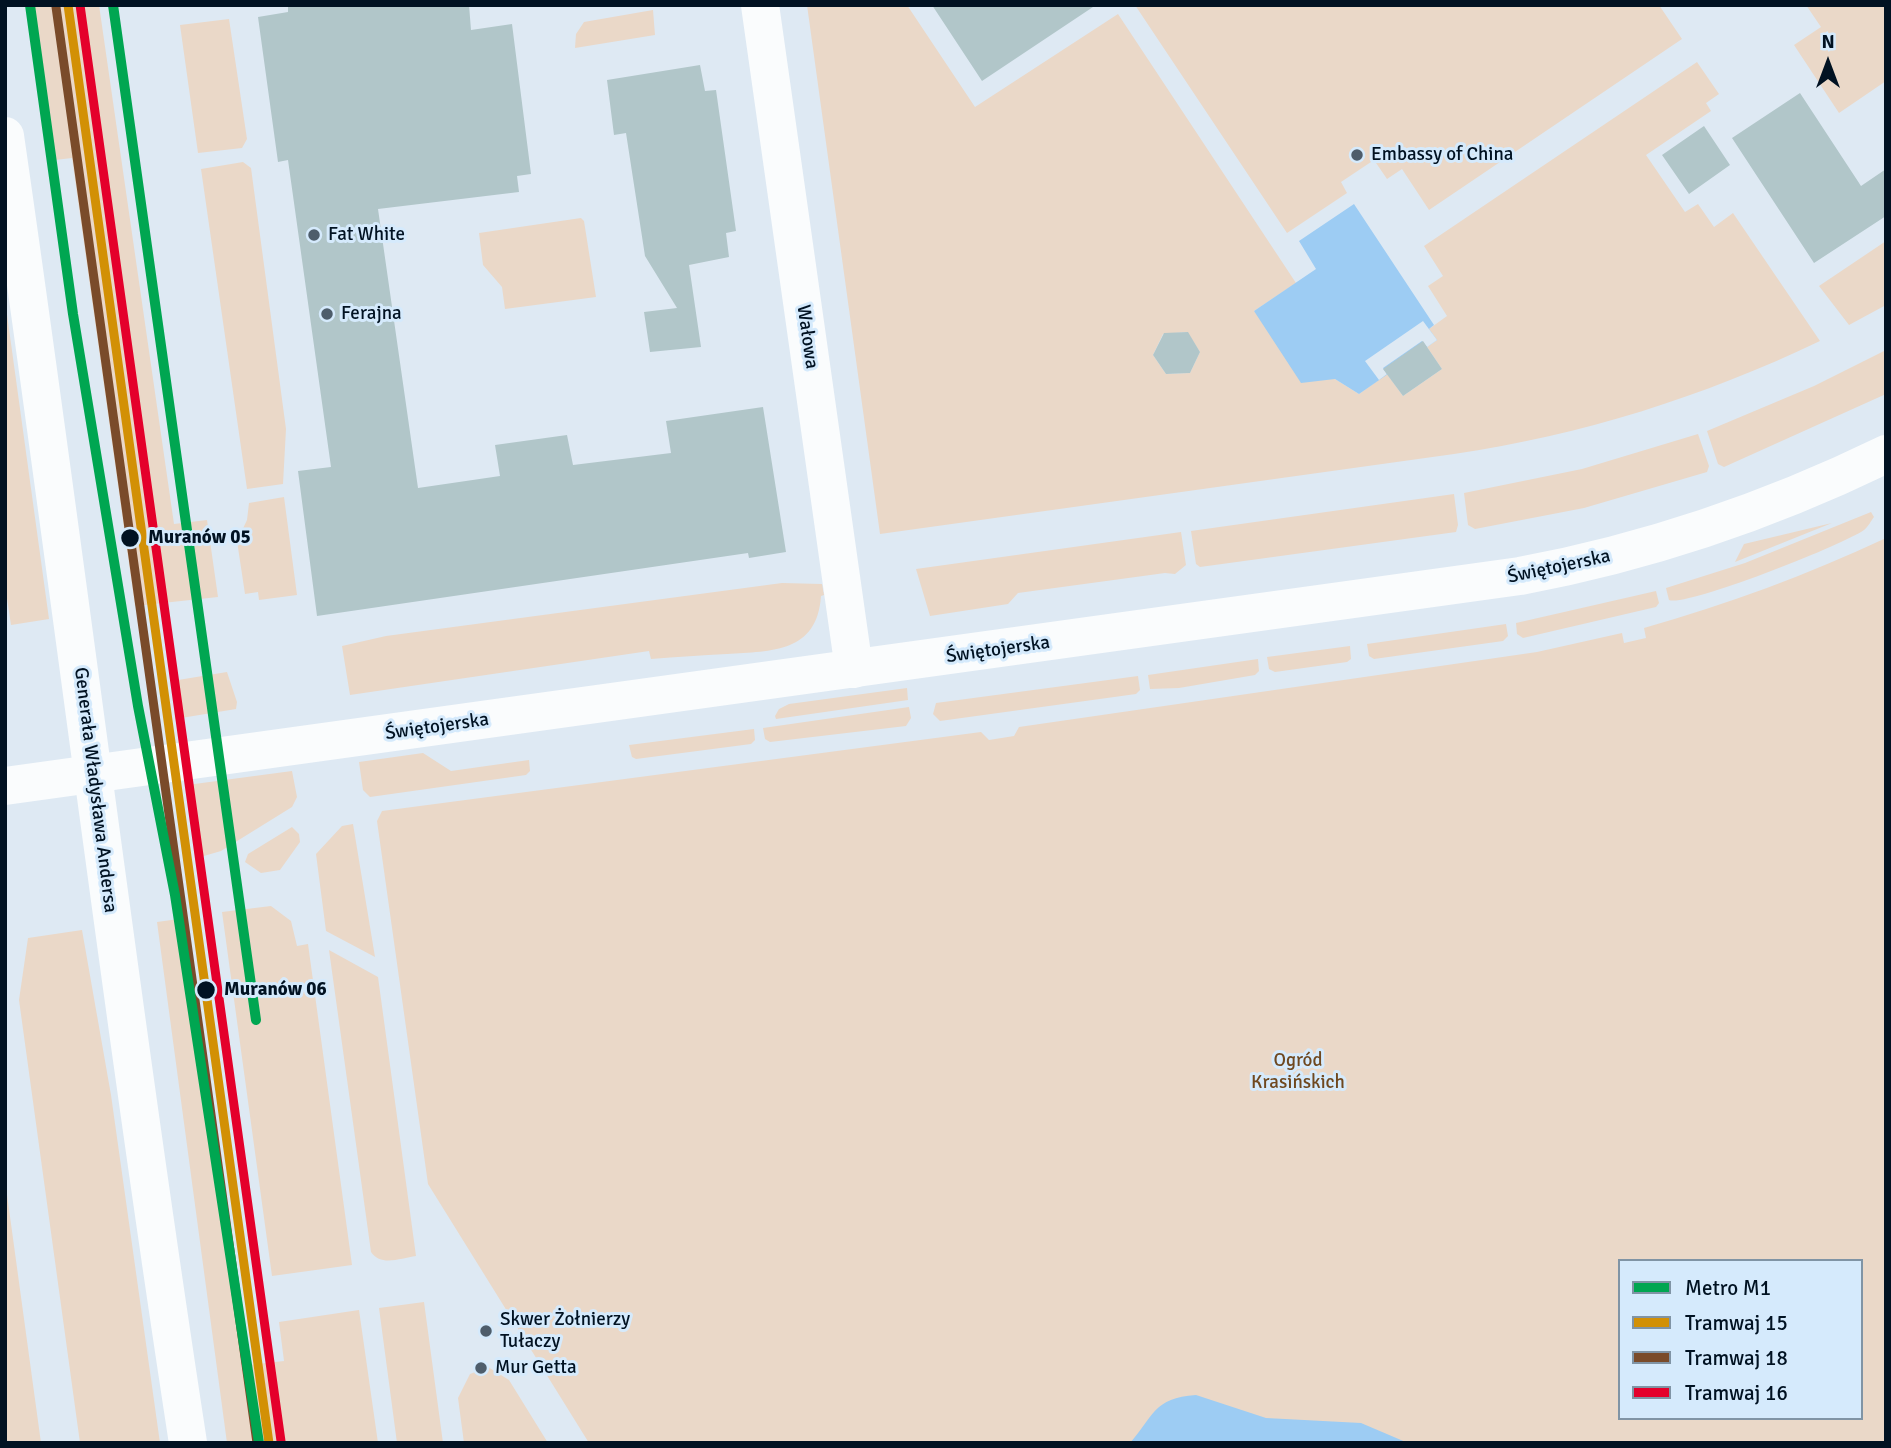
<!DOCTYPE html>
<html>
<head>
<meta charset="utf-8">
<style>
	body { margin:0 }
	#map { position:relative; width:1891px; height:1448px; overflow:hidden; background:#dee9f3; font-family:Signika,sans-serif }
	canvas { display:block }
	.frame { position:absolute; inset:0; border:7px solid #011222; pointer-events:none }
	.legend { position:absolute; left:1618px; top:1259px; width:245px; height:161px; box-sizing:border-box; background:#d5eafc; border:2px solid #8094a5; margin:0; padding:9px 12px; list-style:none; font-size:21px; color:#011222 }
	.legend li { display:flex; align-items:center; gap:14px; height:35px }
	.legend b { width:35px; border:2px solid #8094a5 }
	.north { position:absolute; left:1793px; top:28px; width:70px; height:70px; -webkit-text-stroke:5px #d5eafc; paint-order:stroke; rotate:0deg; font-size:19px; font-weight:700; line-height:28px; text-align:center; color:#011222 }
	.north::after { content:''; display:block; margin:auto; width:24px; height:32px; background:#011222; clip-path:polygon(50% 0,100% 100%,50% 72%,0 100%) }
</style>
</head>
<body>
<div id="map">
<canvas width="1891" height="1448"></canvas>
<div class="frame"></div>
<ul class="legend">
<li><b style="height:9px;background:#00a651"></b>Metro M1</li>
<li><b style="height:9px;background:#d29005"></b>Tramwaj 15</li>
<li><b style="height:9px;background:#7a4b2a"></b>Tramwaj 18</li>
<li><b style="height:9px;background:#e4002b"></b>Tramwaj 16</li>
</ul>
<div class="north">N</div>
</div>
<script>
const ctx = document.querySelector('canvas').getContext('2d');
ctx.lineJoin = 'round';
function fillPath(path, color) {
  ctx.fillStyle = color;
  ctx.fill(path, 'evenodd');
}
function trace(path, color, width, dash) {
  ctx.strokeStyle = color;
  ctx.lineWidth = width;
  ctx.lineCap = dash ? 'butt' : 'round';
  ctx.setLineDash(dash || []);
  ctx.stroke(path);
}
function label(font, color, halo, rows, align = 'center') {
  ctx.font = font + ' Signika,sans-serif';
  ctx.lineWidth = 6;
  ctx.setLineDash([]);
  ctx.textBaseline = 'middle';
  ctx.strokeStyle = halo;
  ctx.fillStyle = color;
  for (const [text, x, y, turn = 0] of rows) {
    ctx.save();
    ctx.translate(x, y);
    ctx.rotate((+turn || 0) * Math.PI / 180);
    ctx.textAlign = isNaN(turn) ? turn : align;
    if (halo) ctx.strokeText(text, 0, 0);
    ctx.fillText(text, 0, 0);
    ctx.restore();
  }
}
const green = new Path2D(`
	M 32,5 L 99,5 L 174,524 L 207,520 L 218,597 L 135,606 L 72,158 L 55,160 Z
	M 807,5 L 907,5 L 975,107 L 1118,14 L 1296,283 L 1254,311 L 1335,379 L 1359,394 L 1387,374 L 1403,396 L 1442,369 L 1427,347 L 1437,340 L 1429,329 L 1447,316 L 1428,286 L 1443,276 L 1424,246 L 1697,62 L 1719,94 L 1706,103 L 1711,111 L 1646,155 L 1685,212 L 1698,204 L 1714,227 L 1733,213 L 1820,341 C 1703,397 1582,435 1454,454 L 880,534 ZM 1187,332 L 1200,352 L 1190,373 L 1166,374 L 1153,355 L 1163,334 Z
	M 1135,5 L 1659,5 L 1682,39 L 1429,210 L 1402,169 L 1387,179 L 1374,160 L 1341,182 L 1347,193 L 1287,233 Z
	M 1806,5 L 1886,5 L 1886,81 L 1839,113 L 1794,45 L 1821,27 Z
	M 653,10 L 655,35 L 575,48 L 576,34 L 584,22 Z
	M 229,19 L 247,139 L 242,148 L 198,153 L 180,25 Z
	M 243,162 L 251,168 L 286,429 L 283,484 L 247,489 L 201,169 Z
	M 581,218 L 584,221 L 596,297 L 505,309 L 502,287 L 483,265 L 479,233 Z
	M 1886,241 L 1886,305 L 1849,325 L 1819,286 Z
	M 5,300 L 49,619 L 11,625 L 5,585 Z
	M 1886,350 L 1886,394 L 1724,467 L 1718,464 L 1707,431 L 1814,386 Z
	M 1698,434 L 1709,466 L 1707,472 L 1584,508 L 1475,529 L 1468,525 L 1464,493 L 1582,469 Z
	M 1454,494 L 1458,525 L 1456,532 L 1200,567 L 1196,564 L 1191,531 Z
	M 284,497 L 297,595 L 259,600 L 258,592 L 245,594 L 237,541 L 247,520 L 249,503 Z
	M 1871,512 L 1874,517 C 1871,521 1868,527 1864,530 C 1843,545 1687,607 1669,600 L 1666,588 L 1745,563 Z
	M 1832,523 L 1735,562 L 1744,544 Z
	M 1181,532 L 1186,565 L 1175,574 L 1165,573 L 1018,593 L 1008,604 L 930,616 L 916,569 Z
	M 1886,538 L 1886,1443 L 589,1443 L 428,1184 L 377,821 L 382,811 L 981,732 L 989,740 L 1014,736 L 1019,727 L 1537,652 L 1622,633 L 1624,643 L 1646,638 L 1644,628 C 1728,604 1807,575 1886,538 ZM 1620,1261 L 1861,1261 L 1861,1418 L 1620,1418 Z
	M 782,583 L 822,584 L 824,595 L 821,596 C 817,653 772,651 727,654 C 702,655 677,657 651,659 L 649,651 L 350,695 L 342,646 L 386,636 Z
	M 1656,591 L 1659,603 L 1656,607 L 1523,638 L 1517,634 L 1516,623 Z
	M 1506,624 L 1508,636 L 1503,641 L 1374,659 L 1369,656 L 1367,644 Z
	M 1350,646 L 1351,659 L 1347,662 L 1275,672 L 1269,669 L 1267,657 Z
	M 1258,659 L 1259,671 L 1255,675 L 1179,688 L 1150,689 L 1148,675 Z
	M 227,672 L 237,702 L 236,709 L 175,719 L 172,681 Z
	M 1138,676 L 1140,690 L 1136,694 L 940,721 L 933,714 L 936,703 Z
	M 907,688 L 908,700 L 776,719 L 775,716 L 779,709 L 789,704 Z
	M 909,707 L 911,718 L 906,726 L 770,742 L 765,739 L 763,728 Z
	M 754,729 L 755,740 L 751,744 L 636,759 L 632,757 L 629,745 Z
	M 423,753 L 451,771 L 529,760 L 530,771 L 526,775 L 370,797 L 363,790 L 359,762 Z
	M 292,771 L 297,797 L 292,807 L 221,851 L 197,858 L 187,785 Z
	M 353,824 L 375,957 L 326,931 L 316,854 L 342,826 Z
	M 292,827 L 299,834 L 300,842 L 280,870 L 261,873 L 245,862 L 248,854 Z
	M 271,906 L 291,921 L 297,946 L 308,944 L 352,1265 L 272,1276 L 222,912 Z
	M 186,918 L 249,1365 L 284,1361 L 279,1322 L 359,1310 L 378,1443 L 227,1443 L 157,922 Z
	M 82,930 L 111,1095 L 160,1443 L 80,1443 L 19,1000 L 28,938 Z
	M 329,950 L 378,977 L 416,1256 C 401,1258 381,1267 371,1252 Z
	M 5,1180 L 41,1443 L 5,1443 Z
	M 424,1302 L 443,1443 L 397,1443 L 379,1308 Z
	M 488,1367 L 509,1380 L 548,1443 L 464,1443 L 458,1398 L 470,1374 Z`);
const water = new Path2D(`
	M 1354,204 L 1434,325 L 1429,329 L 1437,340 L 1359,394 L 1335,379 L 1301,383 L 1254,311 L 1316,269 L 1299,241 Z
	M 1196,1395 L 1266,1418 L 1361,1423 L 1408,1443 L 1130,1443 C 1154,1416 1153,1398 1196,1395 Z`);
const pier = new Path2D(`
	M 1423,321 L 1437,340 L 1427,347 L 1422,341 L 1383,368 L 1387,374 L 1379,380 L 1365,361 Z`);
const building = new Path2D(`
	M 288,5 L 469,5 L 471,30 L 512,24 L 531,174 L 517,176 L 519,192 L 378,209 L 418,488 L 500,476 L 495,445 L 567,435 L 573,465 L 671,453 L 666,421 L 763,407 L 786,552 L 749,558 L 748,553 L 317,616 L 298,471 L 331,467 L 288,160 L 278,162 L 258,17 L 288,12 Z
	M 932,5 L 1096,5 L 982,81 Z
	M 700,65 L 705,91 L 716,90 L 736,231 L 726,233 L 729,257 L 689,265 L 701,347 L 650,352 L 644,312 L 677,308 L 645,256 L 626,133 L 614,135 L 607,80 Z
	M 1800,93 L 1861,186 L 1886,169 L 1886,216 L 1814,263 L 1732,138 Z
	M 1704,126 L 1730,165 L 1689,194 L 1662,155 Z
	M 1188,332 L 1200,352 L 1190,373 L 1166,374 L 1153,355 L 1164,333 Z
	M 1423,341 L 1442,369 L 1403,396 L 1383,369 Z`);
const minor = new Path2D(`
	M 760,5 L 854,669`);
const tertiary = new Path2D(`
	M 5,786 L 1520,576 C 1648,552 1769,511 1886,454`);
const secondary = new Path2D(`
	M 5,136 C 68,571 121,1008 188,1443`);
const tram1 = new Path2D(`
	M 68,5 L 269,1443`);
const tram2 = new Path2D(`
	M 56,7 L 257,1443`);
const tram3 = new Path2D(`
	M 80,5 L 281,1441`);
const metro1 = new Path2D(`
	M 30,5 L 73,314 L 138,706 L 175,895 L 259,1443
	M 113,5 L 256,1020`);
const markers = [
	[1357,155,7,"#4e5d6b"],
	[314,235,7,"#4e5d6b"],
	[327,314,7,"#4e5d6b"],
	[130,538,10,"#011222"],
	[206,990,10,"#011222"],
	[486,1331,7,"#4e5d6b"],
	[481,1368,7,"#4e5d6b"]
];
const poiNames = [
	["Embassy of China",1371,155],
	["Fat White",328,235],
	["Ferajna",341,314],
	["Skwer Żołnierzy",500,1320],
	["Tułaczy",500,1342],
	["Mur Getta",495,1368]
];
const streetNames = [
	["Wałowa",807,337,82],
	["Świętojerska",1559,567,-12],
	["Świętojerska",998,650,-8],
	["Świętojerska",437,727,-8],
	["Generała Władysława Andersa",95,790,83]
];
const stopNames = [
	["Muranów 05",148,538],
	["Muranów 06",224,990]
];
const parkNames = [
	["Ogród",1298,1061],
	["Krasińskich",1298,1083]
];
fillPath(green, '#ead8c8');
fillPath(water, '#9dccf3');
fillPath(pier, '#dee9f3');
fillPath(building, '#b1c6c9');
trace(minor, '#fafcfd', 38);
trace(tertiary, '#fafcfd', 38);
trace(secondary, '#fafcfd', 38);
trace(tram1, '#d29005', 9);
trace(tram2, '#7a4b2a', 9);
trace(tram3, '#e4002b', 9);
trace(metro1, '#00a651', 10);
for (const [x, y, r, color] of markers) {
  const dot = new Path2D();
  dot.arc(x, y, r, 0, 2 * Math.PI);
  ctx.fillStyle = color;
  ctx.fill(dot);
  trace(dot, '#d5eafc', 2.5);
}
label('19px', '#011222', '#d5eafc', poiNames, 'left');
label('19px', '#011222', '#d5eafc', streetNames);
label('bold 19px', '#011222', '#d5eafc', stopNames, 'left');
label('19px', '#6f481f', '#d5eafc', parkNames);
</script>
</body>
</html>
